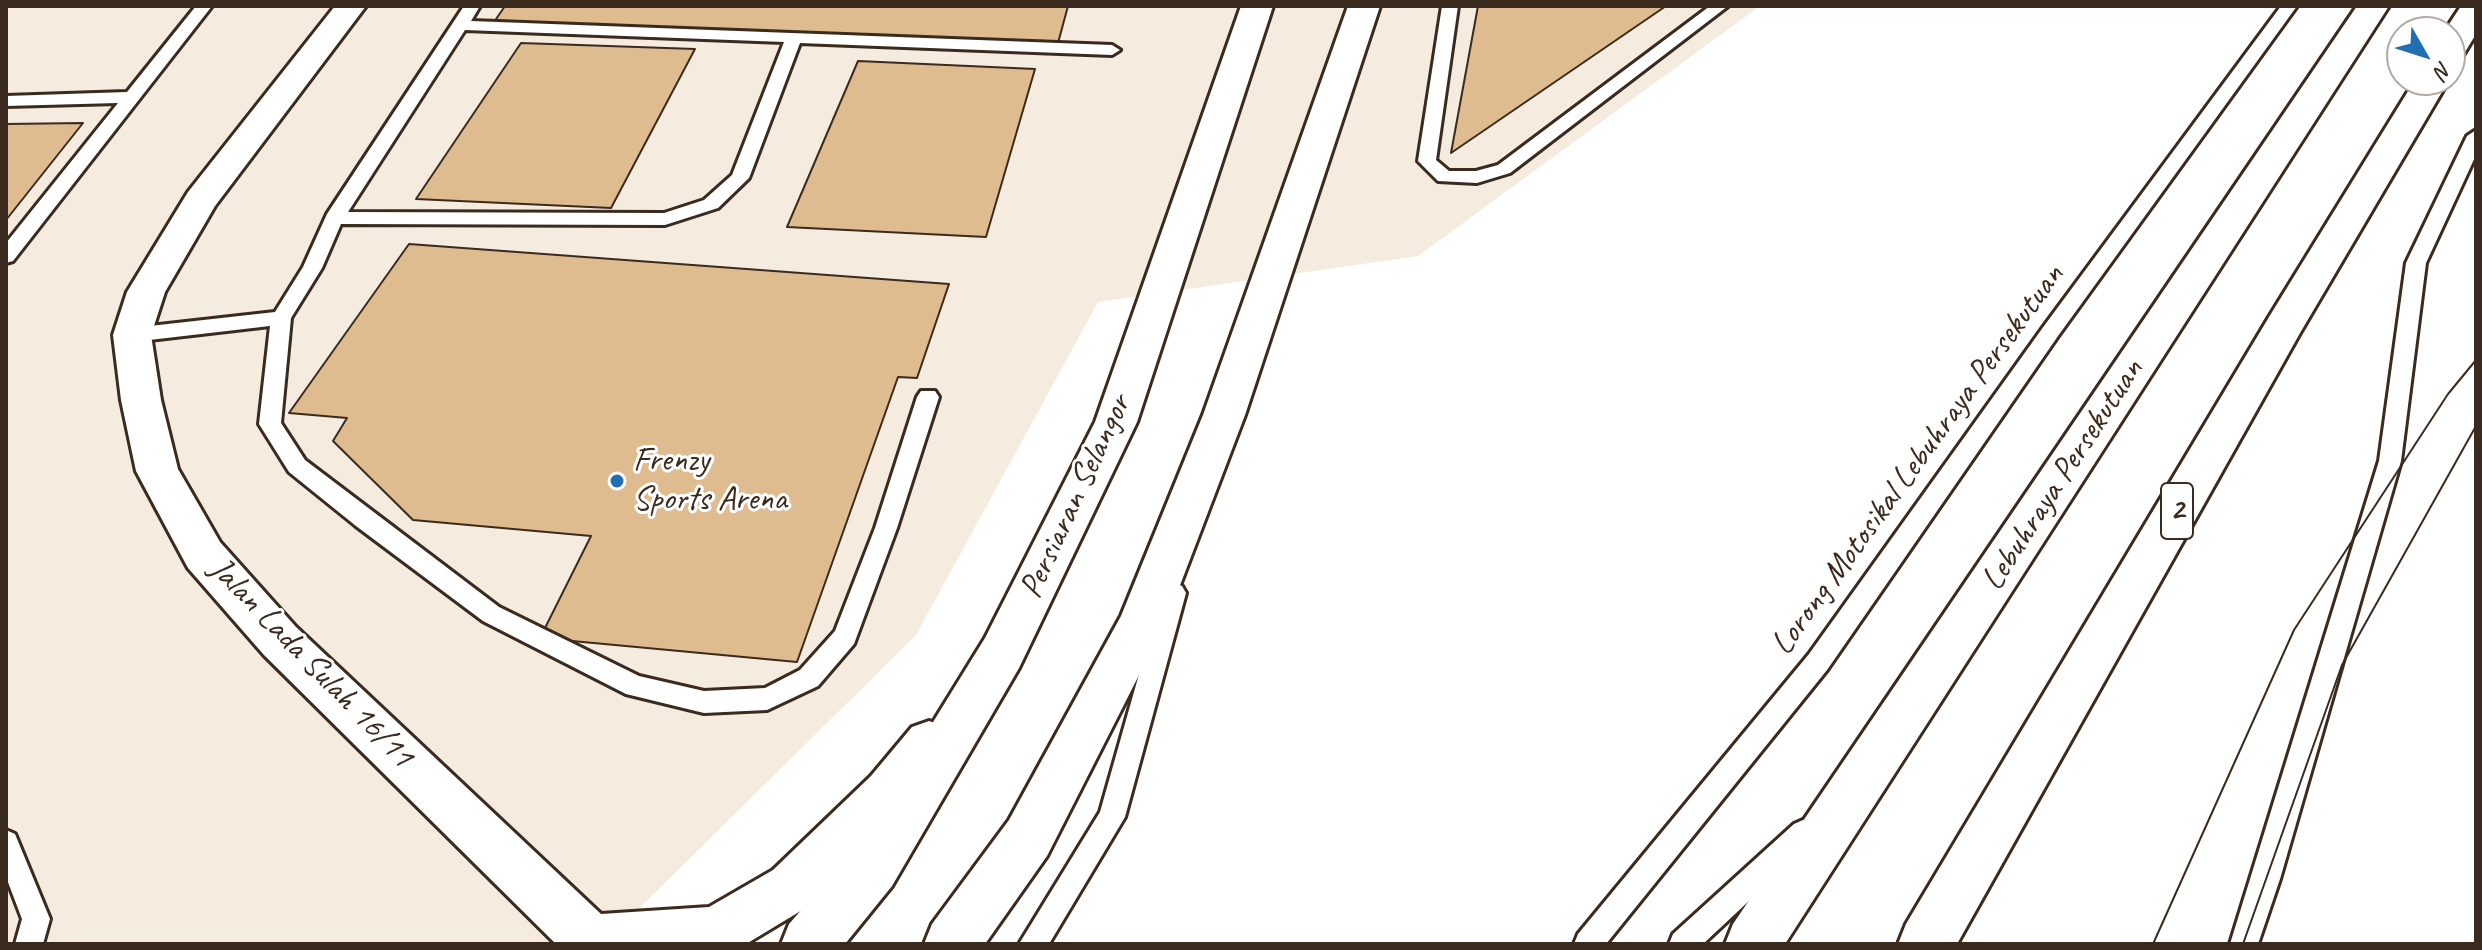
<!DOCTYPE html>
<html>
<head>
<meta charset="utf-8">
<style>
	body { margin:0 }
	#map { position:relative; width:2482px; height:950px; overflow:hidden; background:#fff; font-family:Caveat,sans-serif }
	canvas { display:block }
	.frame { position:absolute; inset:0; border:8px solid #3b2a1e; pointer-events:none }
	.north { position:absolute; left:2386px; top:16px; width:80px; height:80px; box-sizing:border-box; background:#fff; border:2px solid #b1aaa5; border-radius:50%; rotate:129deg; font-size:22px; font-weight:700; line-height:32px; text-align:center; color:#3b2a1e }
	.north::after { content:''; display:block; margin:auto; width:28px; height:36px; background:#1f6fb2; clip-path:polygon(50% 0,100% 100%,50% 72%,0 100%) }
</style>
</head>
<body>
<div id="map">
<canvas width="2482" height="950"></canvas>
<div class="frame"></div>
<div class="north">N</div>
</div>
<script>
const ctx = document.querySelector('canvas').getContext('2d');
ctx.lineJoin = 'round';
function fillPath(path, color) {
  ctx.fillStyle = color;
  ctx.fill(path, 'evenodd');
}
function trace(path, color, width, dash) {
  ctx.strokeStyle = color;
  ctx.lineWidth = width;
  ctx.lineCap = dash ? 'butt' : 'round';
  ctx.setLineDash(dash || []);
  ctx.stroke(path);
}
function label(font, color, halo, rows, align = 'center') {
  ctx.font = font + ' Caveat,sans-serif';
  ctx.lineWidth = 6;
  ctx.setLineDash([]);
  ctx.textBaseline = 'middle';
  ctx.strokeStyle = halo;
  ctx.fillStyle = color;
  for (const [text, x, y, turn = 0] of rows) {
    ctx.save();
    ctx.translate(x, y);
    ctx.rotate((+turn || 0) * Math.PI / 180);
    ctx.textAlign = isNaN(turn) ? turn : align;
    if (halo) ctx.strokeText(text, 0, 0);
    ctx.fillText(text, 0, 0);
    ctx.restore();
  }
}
const built = new Path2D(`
	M 6,6 L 1760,6 L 1418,256 L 1098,302 L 916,635 L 603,944 L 6,944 Z`);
const building = new Path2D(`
	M 505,6 L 1068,6 L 1058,43 L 494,22 Z
	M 1478,6 L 1666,6 L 1451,153 Z
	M 521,43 L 695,49 L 611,208 L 416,199 Z
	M 858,61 L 1035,69 L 986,237 L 787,227 Z
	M 83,123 L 6,220 L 6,124 Z
	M 409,244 L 949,284 L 917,378 L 898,377 L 797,662 L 540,638 L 591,536 L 413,520 L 333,441 L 347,418 L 289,413 Z`);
const service = new Path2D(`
	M 196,6 L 212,6 L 13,261 L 6,263 L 6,243 L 118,103 L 6,106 L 6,96 L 127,92 Z
	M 464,6 L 480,6 L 471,21 L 1112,45 L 1120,50 L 1112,55 L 800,43 L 749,178 L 718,208 L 665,225 L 341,224 L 322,268 L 291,318 L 281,423 L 305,460 L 499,607 L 639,676 L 704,691 L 765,688 L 800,670 L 835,631 L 875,528 L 917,397 L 921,391 L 935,391 L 939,397 L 897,528 L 854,644 L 818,686 L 767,710 L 704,713 L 626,694 L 483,621 L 356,526 L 289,472 L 259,424 L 270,326 L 132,342 L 125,340 L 122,335 L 125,330 L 132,328 L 275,312 L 303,267 L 327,214 ZM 465,30 L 784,42 L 732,175 L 704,200 L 664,213 L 348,212 Z
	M 1442,6 L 1458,6 L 1436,160 L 1449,171 L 1476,171 L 1498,165 L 1710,6 L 1728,6 L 1510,173 L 1477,183 L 1438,181 L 1418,161 Z
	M 2281,6 L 2297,6 L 2058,336 L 1827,670 L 1606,944 L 1574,944 L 1578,934 L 1809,654 L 2044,326 Z
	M 2476,130 L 2476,155 L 2426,263 L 2401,461 L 2280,879 L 2258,944 L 2230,944 L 2379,461 L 2406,263 L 2467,136 Z
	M 1174,583 L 1182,586 L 1186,593 L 1125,817 L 1049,944 L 1019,944 L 1100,812 L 1162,593 L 1166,586 Z
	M 1803,820 L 1812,824 L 1816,833 L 1812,842 L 1703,944 L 1669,944 L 1673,934 L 1794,824 Z
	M 6,830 L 15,834 L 50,919 L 43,944 L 15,944 L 22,919 L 6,877 Z`);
const minor = new Path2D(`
	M 335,6 L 366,6 L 215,206 L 165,292 L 151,335 L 161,400 L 178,469 L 220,542 L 296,627 L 601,914 L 709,907 L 773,870 L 871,776 L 912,727 L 929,721 L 946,727 L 953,743 L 946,759 L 907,808 L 809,906 L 746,944 L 556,944 L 264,655 L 188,568 L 136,471 L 121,400 L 113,335 L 127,292 L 188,192 Z`);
const primary = new Path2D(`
	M 1241,6 L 1273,6 L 1137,422 L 1019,668 L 892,886 L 845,944 L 781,944 L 789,924 L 854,850 L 985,638 L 1095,422 Z
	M 1348,6 L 1380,6 L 1245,415 L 1166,622 L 1047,856 L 985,944 L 924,944 L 932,924 L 1009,820 L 1121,616 L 1203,415 Z`);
const trunk = new Path2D(`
	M 2357,6 L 2389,6 L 1785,944 L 1725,944 L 1733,924 Z
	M 2476,6 L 2476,34 L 2462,57 L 2450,60 L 2450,32 L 2444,32 L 2461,6 Z
	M 2415,80 L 2449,80 L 2300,333 L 1957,944 L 1898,944 L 1906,924 L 2269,317 Z`);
const tram = new Path2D(`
	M 2153,944 L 2294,630 L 2448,394 L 2476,360
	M 2243,944 L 2342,665 L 2476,426`);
const markers = [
	[617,481,8,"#1f6fb2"]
];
const shields = [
	[2177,511,32]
];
const shieldNames = [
	["2",2177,511]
];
const streetNames = [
	["Lorong Motosikal Lebuhraya Persekutuan",1918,460,-54],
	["Lebuhraya Persekutuan",2063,475,-57],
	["Persiaran Selangor",1076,497,-65],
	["Jalan Lada Sulah 16/11",311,663,46]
];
const poiNames = [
	["Frenzy",633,461],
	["Sports Arena",633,500]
];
fillPath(built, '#f5ebde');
fillPath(building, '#dfbc90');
trace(building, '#3b2a1e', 2);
trace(service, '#3b2a1e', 6);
trace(minor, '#3b2a1e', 6);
trace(primary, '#3b2a1e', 6);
trace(trunk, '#3b2a1e', 6);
fillPath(service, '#fff');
fillPath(minor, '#fff');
fillPath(primary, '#fff');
fillPath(trunk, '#fff');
trace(tram, '#3b2a1e', 2);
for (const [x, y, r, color] of markers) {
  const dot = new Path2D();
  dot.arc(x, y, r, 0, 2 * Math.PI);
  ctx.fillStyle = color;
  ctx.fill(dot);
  trace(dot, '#fff', 3);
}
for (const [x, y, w] of shields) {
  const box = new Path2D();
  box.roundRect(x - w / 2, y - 28, w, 56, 6);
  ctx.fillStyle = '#fff';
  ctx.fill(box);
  trace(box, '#3b2a1e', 2);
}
label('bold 32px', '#3b2a1e', null, shieldNames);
label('34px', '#3b2a1e', '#fff', streetNames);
label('34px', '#3b2a1e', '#fff', poiNames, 'left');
</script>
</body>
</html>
